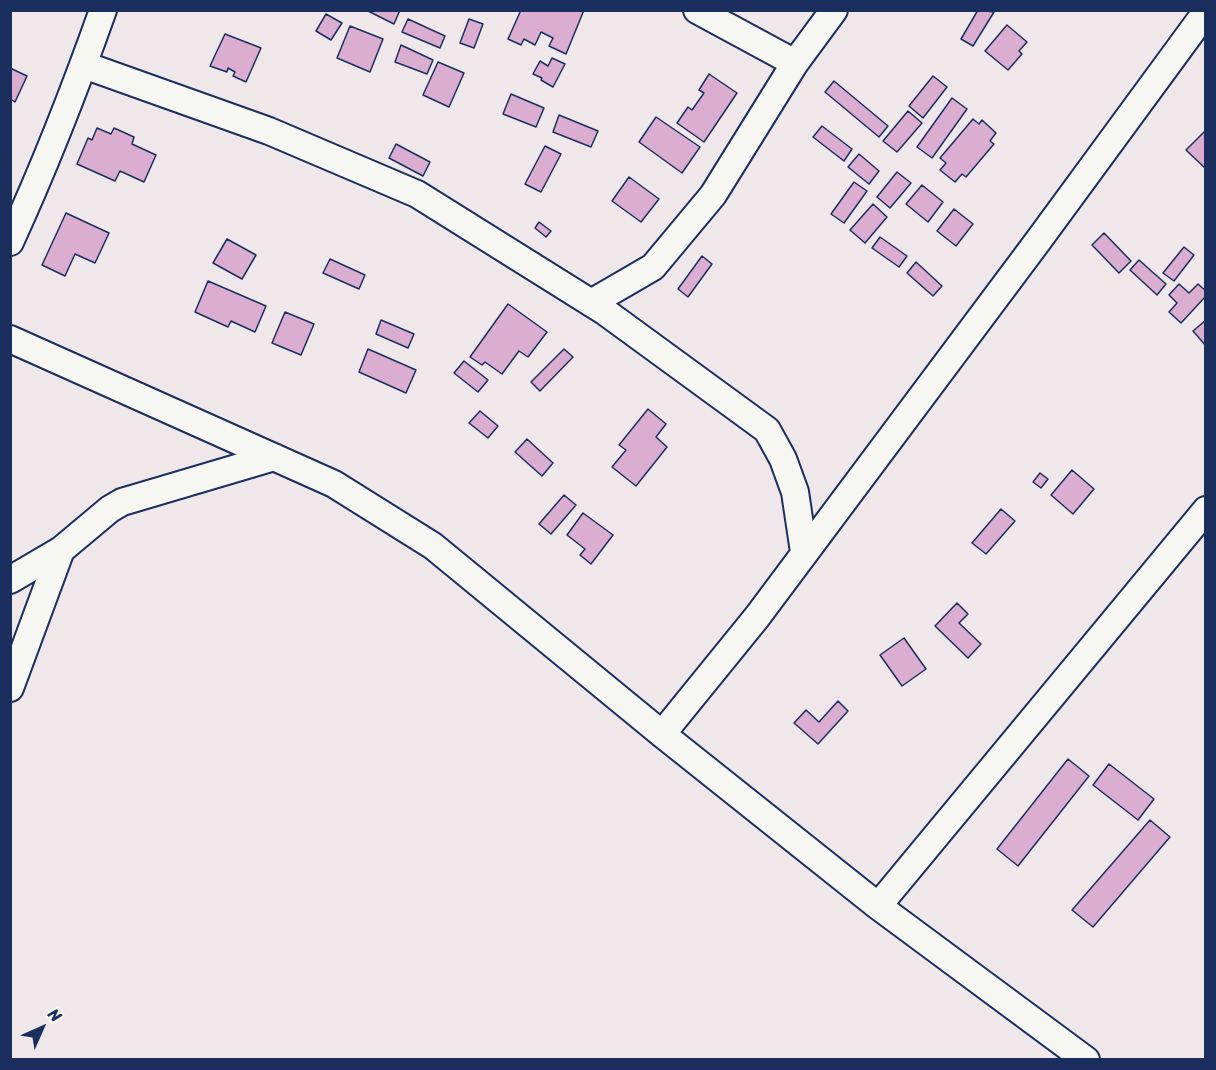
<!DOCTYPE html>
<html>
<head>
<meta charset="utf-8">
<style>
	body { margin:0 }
	#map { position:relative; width:1216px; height:1070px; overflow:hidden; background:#f0e7eb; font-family:Sriracha,sans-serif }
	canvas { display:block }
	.frame { position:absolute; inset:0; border:12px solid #1b2f5e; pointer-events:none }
	.north { position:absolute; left:12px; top:998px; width:60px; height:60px; -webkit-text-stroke:4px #f6f6f2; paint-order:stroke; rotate:45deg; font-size:16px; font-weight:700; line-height:24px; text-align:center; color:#1b2f5e }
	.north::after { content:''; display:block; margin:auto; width:21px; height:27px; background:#1b2f5e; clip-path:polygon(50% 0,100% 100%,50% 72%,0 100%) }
</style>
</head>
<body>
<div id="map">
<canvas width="1216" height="1070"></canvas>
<div class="frame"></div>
<div class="north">N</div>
</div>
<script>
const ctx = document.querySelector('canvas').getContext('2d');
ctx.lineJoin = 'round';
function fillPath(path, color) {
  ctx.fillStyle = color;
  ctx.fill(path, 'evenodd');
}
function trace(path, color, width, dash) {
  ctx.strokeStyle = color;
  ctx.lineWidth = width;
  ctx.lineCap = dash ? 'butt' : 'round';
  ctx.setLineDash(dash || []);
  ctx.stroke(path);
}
const building = new Path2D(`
	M 366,10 L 400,10 L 394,24 Z
	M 521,10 L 584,10 L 566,54 L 549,46 L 553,38 L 541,32 L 535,45 L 524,39 L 521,45 L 508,39 Z
	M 978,10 L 994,12 L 973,46 L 961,39 Z
	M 326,14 L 342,23 L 331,40 L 316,31 Z
	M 408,19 L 445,36 L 440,48 L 402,32 Z
	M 469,19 L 483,24 L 474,48 L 460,43 Z
	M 1007,25 L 1027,42 L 1019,51 L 1022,54 L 1008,70 L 985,51 Z
	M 350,26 L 383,39 L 370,72 L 337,58 Z
	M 225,34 L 261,48 L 246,82 L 233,76 L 235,72 L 228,68 L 227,72 L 210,66 Z
	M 401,45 L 433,60 L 427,74 L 395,62 Z
	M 552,58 L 565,64 L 553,87 L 541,80 L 542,78 L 533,74 L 540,61 L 548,66 Z
	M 438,62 L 464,73 L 449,107 L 423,95 Z
	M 10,68 L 27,76 L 15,102 L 12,100 L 10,102 Z
	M 709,74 L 737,93 L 704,142 L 677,123 L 688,107 L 692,110 L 704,93 L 699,90 Z
	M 933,76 L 947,87 L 923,118 L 909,106 Z
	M 834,81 L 888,126 L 879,137 L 825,92 Z
	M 511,94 L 544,108 L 536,127 L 503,114 Z
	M 952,98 L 967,109 L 932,158 L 917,147 Z
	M 908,111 L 922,123 L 897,152 L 883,141 Z
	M 559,115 L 598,131 L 591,147 L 553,132 Z
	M 656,117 L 700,147 L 682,173 L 639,142 Z
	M 973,119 L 979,124 L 982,120 L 996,133 L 990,141 L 994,144 L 966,177 L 962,174 L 955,182 L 940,170 L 946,163 L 940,158 Z
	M 822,126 L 852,149 L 844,161 L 813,137 Z
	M 97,128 L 111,134 L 114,128 L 134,137 L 132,144 L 156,155 L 144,182 L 120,171 L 115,181 L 77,164 L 88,138 L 92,140 Z
	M 1206,130 L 1206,169 L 1186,150 Z
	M 396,144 L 430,162 L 423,176 L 389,158 Z
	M 545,146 L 561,154 L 541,192 L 525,184 Z
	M 859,154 L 879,171 L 869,184 L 848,167 Z
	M 897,172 L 911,183 L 890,208 L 877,197 Z
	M 629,177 L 659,199 L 641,222 L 612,201 Z
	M 854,182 L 867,191 L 844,223 L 831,214 Z
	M 922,185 L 943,202 L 928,222 L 906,204 Z
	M 873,204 L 887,217 L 865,243 L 850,230 Z
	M 954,209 L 973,224 L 956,246 L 937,231 Z
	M 66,213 L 109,233 L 95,263 L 75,254 L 65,276 L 42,265 Z
	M 539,222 L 551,231 L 546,237 L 535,228 Z
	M 1104,233 L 1131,261 L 1119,273 L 1092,245 Z
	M 880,237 L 907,256 L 899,267 L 872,248 Z
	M 227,239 L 256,255 L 242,279 L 213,263 Z
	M 1184,247 L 1194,255 L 1174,281 L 1163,273 Z
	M 702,256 L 712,264 L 688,297 L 678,289 Z
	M 330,259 L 365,275 L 359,289 L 323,273 Z
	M 1139,260 L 1166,284 L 1157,295 L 1130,270 Z
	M 916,262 L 942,286 L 933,296 L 907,273 Z
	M 208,281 L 266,306 L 255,332 L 231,321 L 228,327 L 195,312 Z
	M 1179,284 L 1189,293 L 1198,284 L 1206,291 L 1206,296 L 1181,323 L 1169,312 L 1177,303 L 1169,295 Z
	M 508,304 L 547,332 L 528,357 L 519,351 L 502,374 L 485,362 L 482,365 L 470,357 Z
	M 285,312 L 314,324 L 301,355 L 272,343 Z
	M 381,320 L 414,334 L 408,348 L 376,334 Z
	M 1206,320 L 1206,346 L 1193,331 Z
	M 368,349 L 416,370 L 406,393 L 359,372 Z
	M 564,349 L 573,357 L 540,391 L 531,382 Z
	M 464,361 L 488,380 L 478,392 L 454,373 Z
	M 648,409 L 666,424 L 656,437 L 667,447 L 636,486 L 612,467 L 626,450 L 619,445 Z
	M 480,411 L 498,426 L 488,438 L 469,423 Z
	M 527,439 L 553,463 L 542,476 L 515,452 Z
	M 1072,470 L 1094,489 L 1073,514 L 1051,495 Z
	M 1040,473 L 1048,479 L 1041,488 L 1033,482 Z
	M 564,495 L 576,505 L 551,534 L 539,524 Z
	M 1001,509 L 1015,521 L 986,554 L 972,543 Z
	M 583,513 L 613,535 L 591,564 L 580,555 L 585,549 L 567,535 Z
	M 957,603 L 968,614 L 959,623 L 981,644 L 968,658 L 935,626 Z
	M 904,638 L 926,669 L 902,686 L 880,655 Z
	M 838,701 L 848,711 L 818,744 L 794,723 L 806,710 L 819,722 Z
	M 1068,759 L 1089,776 L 1018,866 L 997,849 Z
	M 1109,764 L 1154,799 L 1138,820 L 1093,785 Z
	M 1150,820 L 1170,837 L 1093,927 L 1072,910 Z`);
const minor = new Path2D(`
	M 697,10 L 795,63
	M 84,65 L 269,131 L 417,194 L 604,311 L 767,430 L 783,459 L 795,492 L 804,552
	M 10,242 C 45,166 75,89 103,10
	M 591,303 L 653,267 L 713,195 L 795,63 L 834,10
	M 10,339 L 334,484 L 433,546 L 662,734 L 878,906 L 1086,1060
	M 10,580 L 61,550 L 110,509 L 122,502 L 274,457
	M 10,688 L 61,550
	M 662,734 L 757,617 L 1038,241 L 1206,12
	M 878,906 L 1206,510`);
fillPath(building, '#daadd1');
trace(building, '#1b2f5e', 1.5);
trace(minor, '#1b2f5e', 30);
trace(minor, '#f6f6f2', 26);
</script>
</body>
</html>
